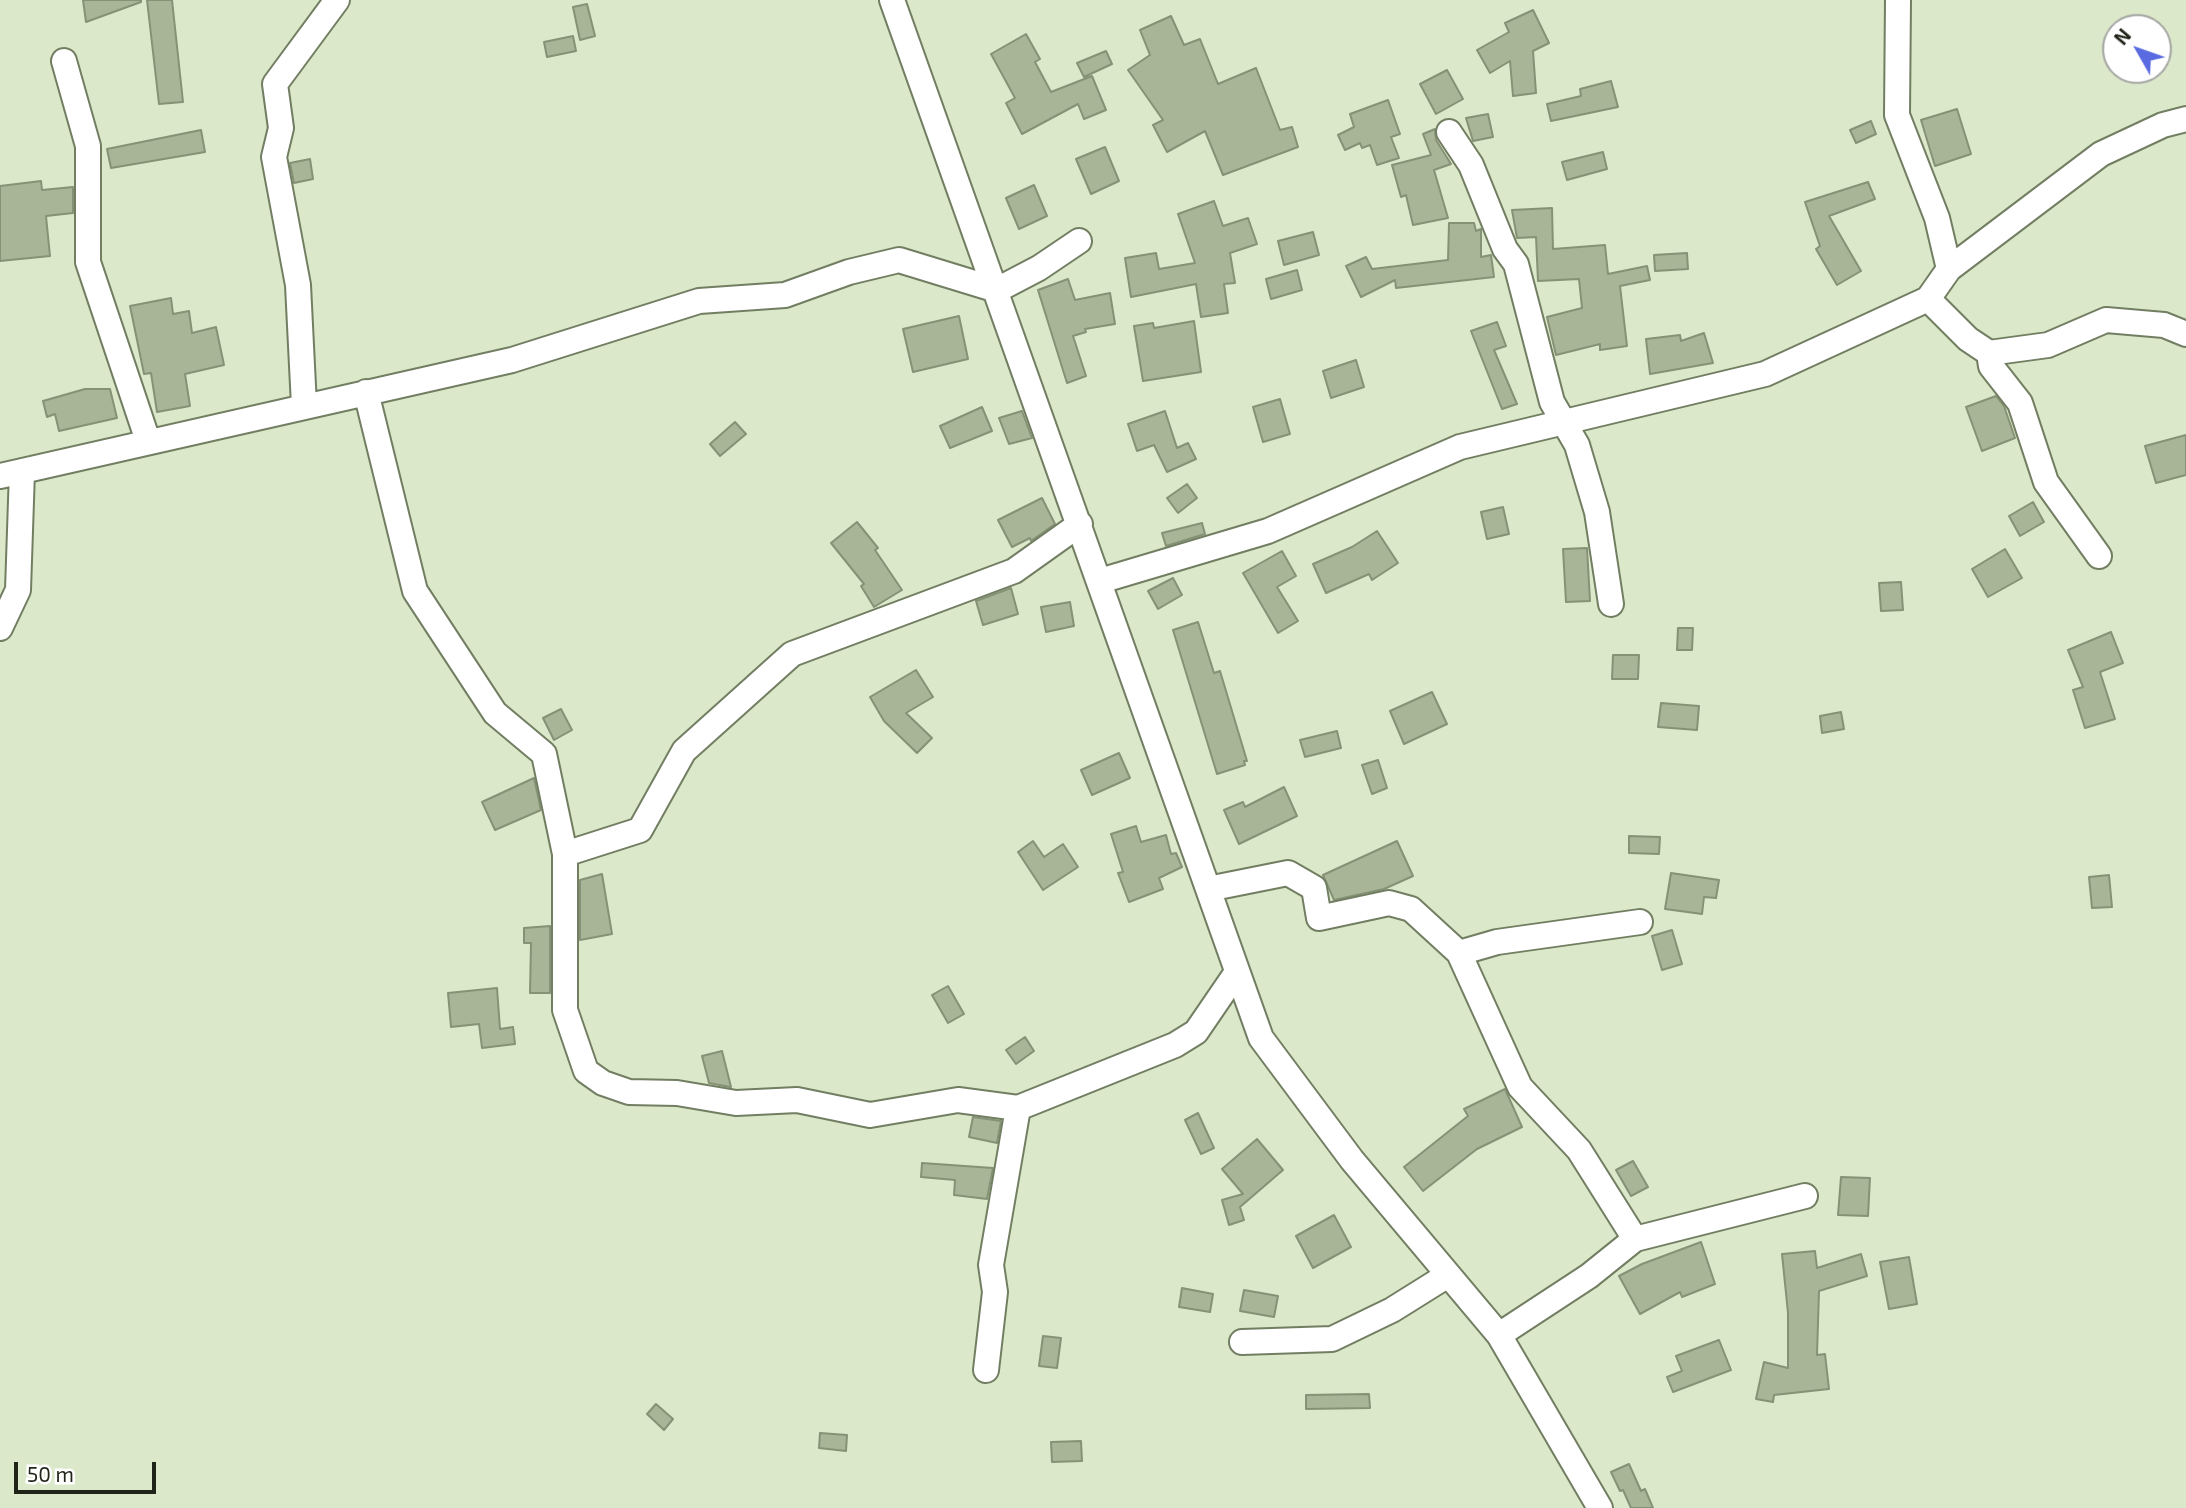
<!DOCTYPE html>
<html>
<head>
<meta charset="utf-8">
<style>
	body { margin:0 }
	#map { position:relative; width:2186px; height:1508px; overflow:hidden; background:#dbe8ca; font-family:"Exo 2",sans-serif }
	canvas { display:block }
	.north { position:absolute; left:2102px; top:14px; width:70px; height:70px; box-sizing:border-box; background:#fff; border:2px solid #a5a7a3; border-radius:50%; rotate:310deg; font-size:19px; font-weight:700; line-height:28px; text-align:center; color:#1f2318 }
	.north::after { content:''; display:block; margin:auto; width:24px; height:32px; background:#5a6ae1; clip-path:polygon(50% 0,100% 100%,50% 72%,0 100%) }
	.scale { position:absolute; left:14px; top:1462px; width:142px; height:32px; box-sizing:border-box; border:4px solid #1f2318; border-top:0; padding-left:9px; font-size:21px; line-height:24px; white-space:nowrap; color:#1f2318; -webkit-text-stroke:5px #fff; paint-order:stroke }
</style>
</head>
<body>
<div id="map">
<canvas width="2186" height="1508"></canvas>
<div class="north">N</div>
<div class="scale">50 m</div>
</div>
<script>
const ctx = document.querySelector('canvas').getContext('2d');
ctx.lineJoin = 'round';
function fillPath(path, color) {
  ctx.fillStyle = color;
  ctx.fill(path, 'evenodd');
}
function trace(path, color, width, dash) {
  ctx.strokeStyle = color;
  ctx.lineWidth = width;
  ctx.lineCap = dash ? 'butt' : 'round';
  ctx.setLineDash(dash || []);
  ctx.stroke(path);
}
const building = new Path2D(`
	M 83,0 L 141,0 L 141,2 L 86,22 Z
	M 147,0 L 172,0 L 183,102 L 159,104 Z
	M 587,4 L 595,36 L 580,40 L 573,7 Z
	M 1533,10 L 1549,43 L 1533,51 L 1536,93 L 1513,96 L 1510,61 L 1490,73 L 1477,50 L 1509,32 L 1505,23 Z
	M 1171,16 L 1184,45 L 1200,39 L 1218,84 L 1256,68 L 1280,130 L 1292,127 L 1298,147 L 1223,175 L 1205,131 L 1167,152 L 1153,125 L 1163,120 L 1128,70 L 1150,55 L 1140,30 Z
	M 1026,34 L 1040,59 L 1035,62 L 1051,92 L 1092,76 L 1106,110 L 1084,119 L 1078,104 L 1022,134 L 1006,103 L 1015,98 L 991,54 Z
	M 573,36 L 576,51 L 547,57 L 544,42 Z
	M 1106,51 L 1112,64 L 1084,77 L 1077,63 Z
	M 1447,70 L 1463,99 L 1436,114 L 1420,84 Z
	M 1611,81 L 1618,107 L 1551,121 L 1547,104 L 1581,96 L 1580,89 Z
	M 1388,100 L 1400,134 L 1391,137 L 1399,158 L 1377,165 L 1370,145 L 1362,148 L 1360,143 L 1345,150 L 1338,135 L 1354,127 L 1350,114 Z
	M 1957,109 L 1971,154 L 1935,166 L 1921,120 Z
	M 1488,114 L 1493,137 L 1473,141 L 1466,118 Z
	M 1871,121 L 1876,134 L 1856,143 L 1850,130 Z
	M 1435,129 L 1436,140 L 1451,164 L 1434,170 L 1448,218 L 1413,225 L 1406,195 L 1401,197 L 1392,165 L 1431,155 L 1423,134 Z
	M 201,130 L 205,152 L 111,168 L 107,149 Z
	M 1105,147 L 1119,181 L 1091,194 L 1076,159 Z
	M 1603,152 L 1607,169 L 1567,180 L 1562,162 Z
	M 310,159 L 313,179 L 294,183 L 290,163 Z
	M 41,181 L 42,190 L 73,187 L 73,213 L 46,216 L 50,256 L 0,261 L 0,186 Z
	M 1868,182 L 1875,199 L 1829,216 L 1861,271 L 1837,285 L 1816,249 L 1820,246 L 1805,202 Z
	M 1034,185 L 1047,216 L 1019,229 L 1006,198 Z
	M 1214,201 L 1223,226 L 1248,218 L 1257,244 L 1230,253 L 1235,283 L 1224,284 L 1228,313 L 1201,317 L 1196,284 L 1131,297 L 1125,258 L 1156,253 L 1159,269 L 1195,263 L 1178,214 Z
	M 1552,208 L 1553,249 L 1605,245 L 1608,274 L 1647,266 L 1650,280 L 1620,286 L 1627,346 L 1600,350 L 1600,344 L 1556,355 L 1547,317 L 1582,308 L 1579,279 L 1538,281 L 1536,237 L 1517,238 L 1512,210 Z
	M 1449,223 L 1474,223 L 1476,231 L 1481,229 L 1481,257 L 1491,255 L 1494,277 L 1396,288 L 1395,280 L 1361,297 L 1346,266 L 1366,257 L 1372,269 L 1448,260 Z
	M 1313,232 L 1319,255 L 1284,265 L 1278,241 Z
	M 1687,253 L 1688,269 L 1655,271 L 1654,255 Z
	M 1297,270 L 1302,290 L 1271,299 L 1266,279 Z
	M 1068,279 L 1075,300 L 1110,293 L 1115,324 L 1085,329 L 1086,332 L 1073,336 L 1086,376 L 1067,383 L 1038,290 Z
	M 171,298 L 173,314 L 189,311 L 192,333 L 216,327 L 224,365 L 185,374 L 190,406 L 157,412 L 151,373 L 144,374 L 130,306 Z
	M 959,316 L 968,359 L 913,372 L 903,329 Z
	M 1194,321 L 1201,372 L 1143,381 L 1134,326 L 1153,323 L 1154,328 Z
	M 1497,322 L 1506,346 L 1494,350 L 1517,404 L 1502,409 L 1471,331 Z
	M 1704,333 L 1713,363 L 1650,374 L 1646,339 L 1680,335 L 1681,341 Z
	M 1356,360 L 1364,387 L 1331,398 L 1323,371 Z
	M 85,389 L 110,389 L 117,418 L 59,431 L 55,414 L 47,417 L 43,401 Z
	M 1996,396 L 2004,406 L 2015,438 L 1982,451 L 1966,407 Z
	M 1280,399 L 1290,434 L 1263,442 L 1253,407 Z
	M 982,407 L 992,431 L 950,448 L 940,426 Z
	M 1022,411 L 1032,438 L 1009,444 L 999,418 Z
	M 1165,411 L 1177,448 L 1188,443 L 1196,459 L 1167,472 L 1154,445 L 1137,451 L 1128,424 Z
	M 735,422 L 746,434 L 720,456 L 710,444 Z
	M 2186,435 L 2186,475 L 2156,483 L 2145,446 Z
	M 1187,484 L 1197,498 L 1178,513 L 1167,498 Z
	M 1042,498 L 1055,524 L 1031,541 L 1030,538 L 1012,547 L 998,520 Z
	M 2033,502 L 2044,522 L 2020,536 L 2009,516 Z
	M 1503,507 L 1509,534 L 1487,539 L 1481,512 Z
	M 857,522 L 878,548 L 875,550 L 902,590 L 874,607 L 861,586 L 864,584 L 831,543 Z
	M 1202,523 L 1205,534 L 1166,546 L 1162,533 Z
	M 1377,531 L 1398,563 L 1372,580 L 1369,574 L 1326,593 L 1313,564 L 1352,547 Z
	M 1587,548 L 1590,601 L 1566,602 L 1563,549 Z
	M 2005,549 L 2022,578 L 1988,597 L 1972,569 Z
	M 1282,551 L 1296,576 L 1277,587 L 1298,621 L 1278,633 L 1243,573 Z
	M 1173,578 L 1182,595 L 1158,609 L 1148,591 Z
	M 1901,582 L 1903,610 L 1881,611 L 1879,583 Z
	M 1011,588 L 1018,614 L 983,625 L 976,601 Z
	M 1070,602 L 1074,626 L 1046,632 L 1041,607 Z
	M 1198,622 L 1214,673 L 1220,671 L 1247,761 L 1244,761 L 1245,765 L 1217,774 L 1173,630 Z
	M 1678,628 L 1693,628 L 1692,650 L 1677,650 Z
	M 2111,632 L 2123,663 L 2100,672 L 2115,719 L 2085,728 L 2073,690 L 2083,687 L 2068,650 Z
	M 1613,655 L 1639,655 L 1638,679 L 1612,679 Z
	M 916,670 L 933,697 L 906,713 L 932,738 L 917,753 L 884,721 L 870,697 Z
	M 1432,692 L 1447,724 L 1404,744 L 1390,711 Z
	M 1661,703 L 1699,706 L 1697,730 L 1658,727 Z
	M 561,709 L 572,730 L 554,740 L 543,718 Z
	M 1841,712 L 1844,729 L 1822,733 L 1820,716 Z
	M 1337,731 L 1341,748 L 1305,757 L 1300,740 Z
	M 1119,753 L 1130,778 L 1092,795 L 1081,770 Z
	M 1378,760 L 1387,788 L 1372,794 L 1362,765 Z
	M 534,778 L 541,810 L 495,830 L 482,802 Z
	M 1284,787 L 1297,816 L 1239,844 L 1224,810 L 1243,802 L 1245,807 Z
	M 1136,826 L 1141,842 L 1166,835 L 1171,854 L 1176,853 L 1182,867 L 1159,878 L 1163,889 L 1129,902 L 1118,873 L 1123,872 L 1111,834 Z
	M 1629,836 L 1660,837 L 1659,854 L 1629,853 Z
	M 1033,841 L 1044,857 L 1063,844 L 1078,867 L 1043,890 L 1018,852 Z
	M 1397,841 L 1413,876 L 1384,889 L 1334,900 L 1323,875 Z
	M 1671,873 L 1719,880 L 1716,898 L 1704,897 L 1702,914 L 1665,909 Z
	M 602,874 L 612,934 L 580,940 L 580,880 Z
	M 2109,875 L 2112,907 L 2092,908 L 2089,877 Z
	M 550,926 L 550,993 L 530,993 L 531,943 L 524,943 L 524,928 Z
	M 1672,930 L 1682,964 L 1662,970 L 1652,936 Z
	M 948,986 L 964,1014 L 948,1023 L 932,995 Z
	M 497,988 L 500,1029 L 513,1027 L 515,1044 L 482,1048 L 479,1024 L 451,1027 L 448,993 Z
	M 1025,1037 L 1034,1051 L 1016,1064 L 1006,1050 Z
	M 722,1051 L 731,1087 L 730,1087 L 709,1083 L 702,1056 Z
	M 1505,1089 L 1522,1127 L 1477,1149 L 1423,1191 L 1404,1167 L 1468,1116 L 1464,1109 Z
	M 1198,1113 L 1214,1148 L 1201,1154 L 1185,1120 Z
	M 973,1117 L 1001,1121 L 997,1143 L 969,1137 Z
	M 1257,1139 L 1283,1170 L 1240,1207 L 1244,1220 L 1229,1225 L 1222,1200 L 1243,1194 L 1222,1169 Z
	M 1633,1161 L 1648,1187 L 1631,1196 L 1616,1170 Z
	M 922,1163 L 993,1168 L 987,1199 L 954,1195 L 955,1180 L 921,1177 Z
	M 1841,1177 L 1870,1178 L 1868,1216 L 1838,1215 Z
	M 1334,1215 L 1351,1247 L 1313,1268 L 1296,1236 Z
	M 1701,1242 L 1715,1284 L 1682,1297 L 1680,1292 L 1640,1314 L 1619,1276 L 1642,1264 Z
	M 1815,1251 L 1817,1268 L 1861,1254 L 1867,1276 L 1819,1291 L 1817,1355 L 1825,1354 L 1829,1389 L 1774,1395 L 1773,1402 L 1756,1399 L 1764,1362 L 1788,1368 L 1788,1313 L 1782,1254 Z
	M 1909,1257 L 1917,1304 L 1889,1309 L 1880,1262 Z
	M 1182,1288 L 1213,1294 L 1210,1312 L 1179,1307 Z
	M 1244,1290 L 1278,1296 L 1274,1317 L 1240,1311 Z
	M 1043,1336 L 1061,1338 L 1057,1368 L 1039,1366 Z
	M 1719,1340 L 1731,1370 L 1673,1392 L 1667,1377 L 1682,1371 L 1676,1356 Z
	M 1369,1394 L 1370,1408 L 1306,1409 L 1306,1395 Z
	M 656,1404 L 673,1419 L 664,1430 L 647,1414 Z
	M 820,1433 L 847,1435 L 846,1451 L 819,1448 Z
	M 1081,1441 L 1082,1461 L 1052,1462 L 1051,1442 Z
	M 1629,1464 L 1641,1491 L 1645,1489 L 1653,1508 L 1631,1508 L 1623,1490 L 1620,1491 L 1611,1472 Z`);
const minor = new Path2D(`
	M 892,0 L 1261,1038 L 1352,1160 L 1499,1335 L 1600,1508
	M 1898,0 L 1897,115 L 1937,218 L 1949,269
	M 64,61 L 88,146 L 88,262 L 148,441
	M 1449,132 L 1471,165 L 1505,249 L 1516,264 L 1552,402 L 1577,445 L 1597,512 L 1611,604
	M 1928,299 L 1968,339 L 1989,353 L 2048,345 L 2106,320 L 2164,325 L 2186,334
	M 1989,353 L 1991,366 L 2020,403 L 2046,482 L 2099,556
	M 366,392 L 415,591 L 495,713 L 544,754 L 565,854 L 565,1010 L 586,1071 L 603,1083 L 629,1092 L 677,1093 L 736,1103 L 797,1100 L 870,1115 L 958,1100 L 1018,1108 L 1175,1045 L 1196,1032 L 1237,972
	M 304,406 L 298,285 L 274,157 L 281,128 L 275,84 L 337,0
	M 0,476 L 512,360 L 699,301 L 785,295 L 849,272 L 899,260 L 997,290 L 1039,268 L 1079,241
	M 1100,581 L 1268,531 L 1460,447 L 1765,374 L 1928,299 L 1949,269 L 2101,154 L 2163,125 L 2186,119
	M 0,628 L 18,590 L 22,471
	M 565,854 L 640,830 L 684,751 L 792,654 L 1014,571 L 1080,524
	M 1208,889 L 1288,873 L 1314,888 L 1319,918 L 1389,903 L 1411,909 L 1459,953 L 1520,1087 L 1579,1150 L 1635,1239
	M 1459,953 L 1497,942 L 1640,922
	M 1499,1335 L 1589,1276 L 1635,1239 L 1805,1196
	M 1242,1342 L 1332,1339 L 1392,1310 L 1448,1275
	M 986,1370 L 995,1292 L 991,1265 L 1018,1108`);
fillPath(building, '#a8b597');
trace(building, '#869276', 2);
trace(minor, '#727e62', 28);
trace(minor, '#fff', 24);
</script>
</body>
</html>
